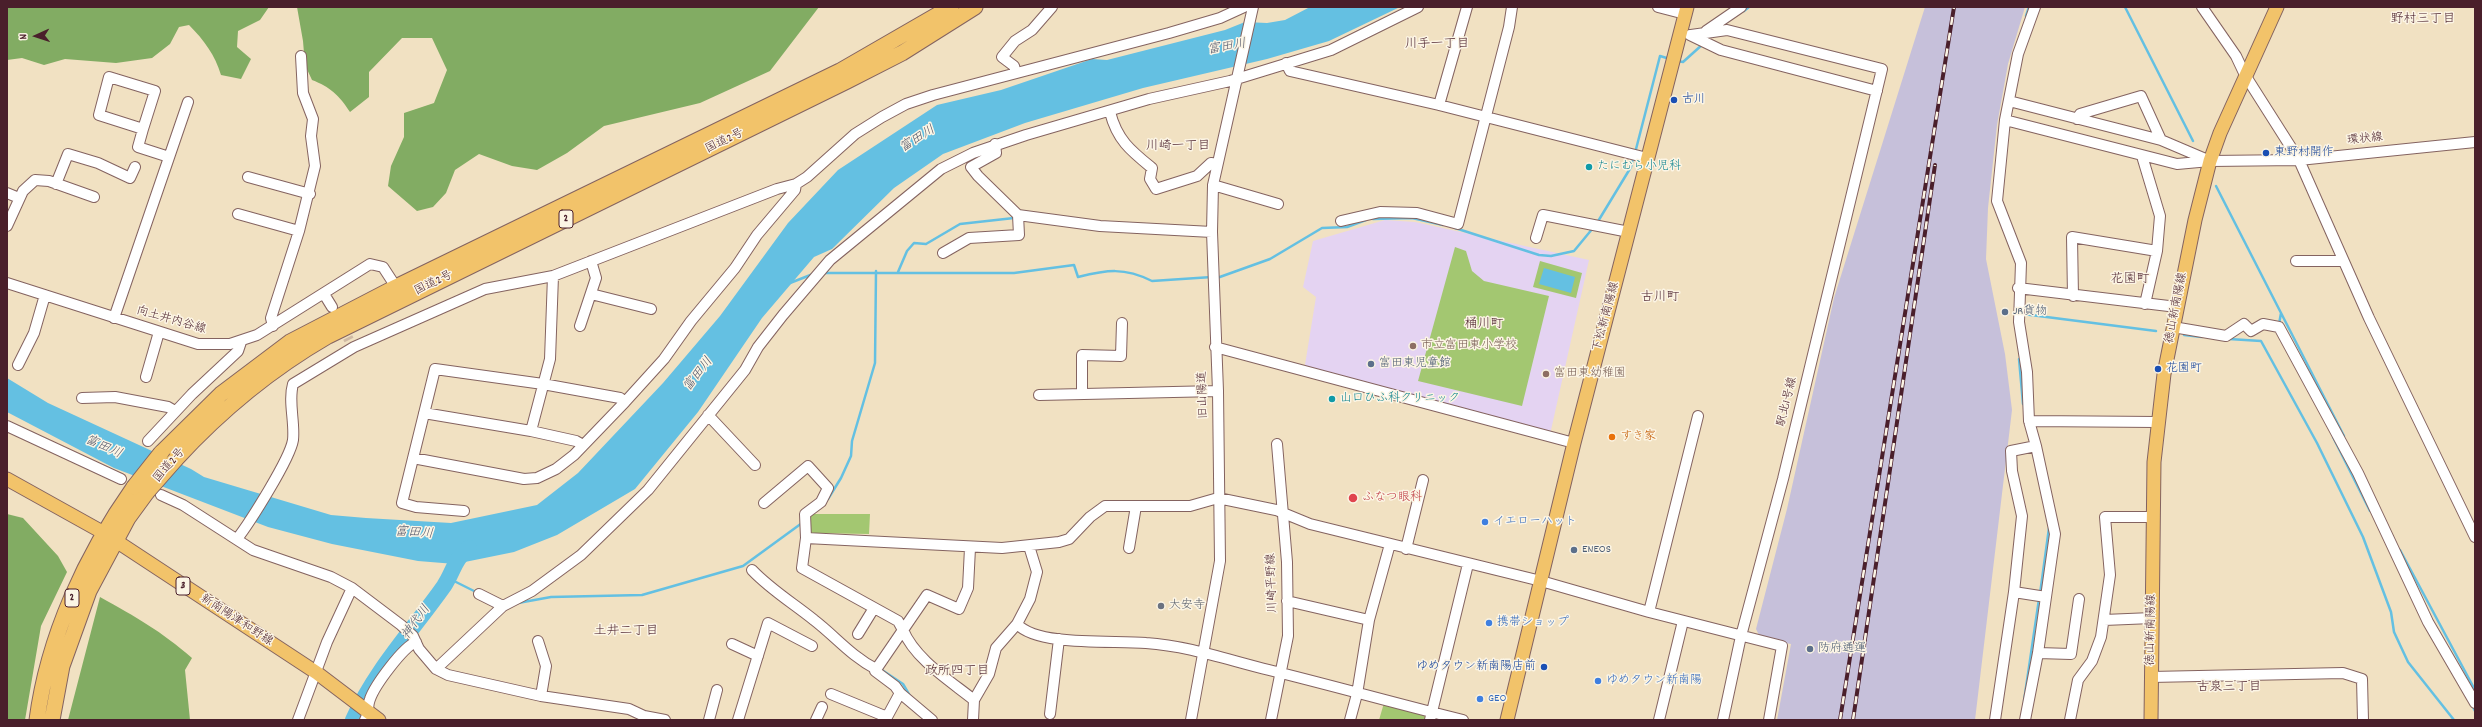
<!DOCTYPE html>
<html>
<head>
<meta charset="utf-8">
<style>
	body { margin:0 }
	#map { position:relative; width:2482px; height:727px; overflow:hidden; background:#f1e1c2; font-family:Dekko,sans-serif }
	canvas { display:block }
	.frame { position:absolute; inset:0; border:8px solid #4a1f2b; pointer-events:none }
	.north { position:absolute; left:16px; top:16px; width:40px; height:40px; -webkit-text-stroke:3px #fcf5e5; paint-order:stroke; rotate:267deg; font-size:11px; font-weight:700; line-height:16px; text-align:center; color:#4a1f2b }
	.north::after { content:''; display:block; margin:auto; width:14px; height:18px; background:#4a1f2b; clip-path:polygon(50% 0,100% 100%,50% 72%,0 100%) }
</style>
</head>
<body>
<div id="map">
<canvas width="2482" height="727"></canvas>
<div class="frame"></div>
<div class="north">N</div>
</div>
<script>
const ctx = document.querySelector('canvas').getContext('2d');
ctx.lineJoin = 'round';
function fillPath(path, color) {
  ctx.fillStyle = color;
  ctx.fill(path, 'evenodd');
}
function trace(path, color, width, dash) {
  ctx.strokeStyle = color;
  ctx.lineWidth = width;
  ctx.lineCap = dash ? 'butt' : 'round';
  ctx.setLineDash(dash || []);
  ctx.stroke(path);
}
function label(font, color, halo, rows, align = 'center') {
  ctx.font = font + ' Dekko,"Klee One",sans-serif';
  ctx.lineWidth = 3;
  ctx.setLineDash([]);
  ctx.textBaseline = 'middle';
  ctx.strokeStyle = halo;
  ctx.fillStyle = color;
  for (const [text, x, y, turn = 0] of rows) {
    ctx.save();
    ctx.translate(x, y);
    ctx.rotate((+turn || 0) * Math.PI / 180);
    ctx.textAlign = isNaN(turn) ? turn : align;
    if (halo) ctx.strokeText(text, 0, 0);
    ctx.fillText(text, 0, 0);
    ctx.restore();
  }
}
const built = new Path2D(`
	M 1385,220 L 1415,222 L 1589,260 L 1549,439 L 1304,371 L 1316,297 L 1303,287 L 1313,241 Z`);
const industrial = new Path2D(`
	M 1925,7 L 2025,7 L 2008,64 L 1997,125 L 1988,208 L 1986,259 L 2005,354 L 2012,410 L 1975,720 L 1777,720 L 1791,644 L 1761,639 L 1756,629 L 1787,509 L 1834,298 Z`);
const green = new Path2D(`
	M 1455,247 L 1466,251 L 1472,271 L 1484,281 L 1549,296 L 1522,406 L 1418,381 Z
	M 1540,261 L 1582,273 L 1576,298 L 1533,287 Z
	M 811,514 L 870,514 L 869,534 L 809,533 Z
	M 1384,703 L 1426,714 L 1424,720 L 1379,720 Z`);
const forest = new Path2D(`
	M 7,7 L 269,7 L 260,20 L 238,31 L 237,47 L 251,59 L 241,79 L 221,75 C 215,55 204,40 189,25 L 179,27 L 170,44 L 152,58 L 116,63 L 65,59 L 44,65 L 22,58 L 7,60 Z
	M 297,7 L 819,7 L 770,71 L 700,103 L 604,126 L 567,153 L 537,170 L 512,166 L 479,154 L 455,170 L 446,193 L 433,207 L 417,211 L 388,186 L 391,166 L 404,137 L 404,113 L 434,103 L 447,70 L 432,38 L 402,38 L 369,72 L 369,97 L 350,112 C 339,95 330,87 312,80 L 305,65 L 303,41 Z
	M 7,514 L 23,518 L 58,556 L 67,572 L 41,626 L 25,720 L 7,720 Z
	M 100,597 C 136,617 161,631 192,658 L 185,670 L 190,720 L 68,720 Z`);
const water = new Path2D(`
	M 1310,7 L 1400,7 L 1329,41 L 1267,59 L 1143,88 L 1025,123 L 943,154 L 894,188 L 832,249 L 814,257 L 762,318 L 698,412 L 635,489 L 557,535 L 514,552 L 455,564 L 418,561 L 332,544 L 268,527 L 114,468 L 7,412 L 7,378 L 48,403 L 191,469 L 204,477 L 331,515 L 366,518 L 451,523 L 537,505 L 578,473 L 663,383 L 720,316 L 788,223 L 838,170 L 937,105 L 1001,90 L 1092,59 L 1107,60 L 1225,30 L 1245,22 L 1267,23 L 1285,20 Z
	M 1544,268 L 1575,277 L 1571,293 L 1539,284 Z`);
const stream = new Path2D(`
	M 2125,7 L 2193,141
	M 1744,11 L 1749,7
	M 2026,16 L 2029,7
	M 1677,61 L 1683,62 L 1703,44
	M 1635,153 L 1660,56 L 1670,59
	M 2216,186 L 2344,436
	M 1373,219 L 1412,218 L 1443,225
	M 1597,223 L 1631,167 L 1633,158
	M 1455,228 L 1539,255 L 1551,256 L 1574,251 L 1593,228
	M 898,272 L 907,251 L 914,243 L 926,244 L 960,224 L 1014,218
	M 824,273 L 1014,273 L 1074,265 L 1078,277 C 1107,270 1124,267 1152,281 L 1212,277
	M 1217,278 L 1270,259 L 1322,228 L 1347,227 L 1366,220
	M 790,283 L 813,274
	M 2023,314 L 2156,331
	M 2279,324 L 2281,313
	M 2184,335 L 2202,337
	M 2229,339 L 2261,341 L 2317,443 L 2363,537 L 2391,612 L 2394,632 L 2408,662 L 2454,720
	M 2019,359 L 2023,404
	M 2333,437 L 2370,511
	M 828,499 L 841,478 L 851,456 L 852,441 L 875,363 L 876,271
	M 2400,550 L 2475,690
	M 448,578 L 476,592
	M 2040,594 L 2049,528
	M 518,603 L 551,597 L 642,595 L 743,566 L 802,523
	M 882,670 L 903,684 L 910,696
	M 2024,701 L 2039,599
	M 2472,705 L 2475,711`);
const river = new Path2D(`
	M 353,720 C 375,670 413,630 444,586 C 454,571 454,559 469,548`);
const minorTunnel = new Path2D(`
	M 341,324 L 349,340`);
const minor = new Path2D(`
	M 1658,7 L 1685,14
	M 2202,7 L 2236,56 L 2245,75 L 2299,160 L 2369,318 L 2475,537
	M 1706,31 L 1741,7
	M 1690,35 L 1721,50 L 1877,91
	M 1691,35 L 1727,30 L 1882,69 L 1783,479 L 1741,636 L 1723,720
	M 1286,63 L 1290,71 L 1439,105 L 1647,158
	M 1016,73 L 1014,66 L 1002,57 L 1015,41 L 1032,30 L 1052,7
	M 2009,101 L 2161,140 L 2208,160
	M 1439,105 L 1467,7
	M 1110,112 C 1117,140 1131,151 1152,168 L 1150,179 L 1156,189 L 1197,176 L 1211,163 L 1217,164
	M 2077,119 L 2080,114 L 2141,96 L 2161,140
	M 2005,120 L 2177,164 L 2210,161 L 2299,160 L 2475,142
	M 143,129 L 155,91 L 109,77 L 99,115 L 143,129 L 138,147 L 169,157
	M 995,144 L 996,153 L 971,167 L 978,176 L 1018,215 L 1100,226 L 1212,232
	M 2142,156 L 2160,216 L 2157,251 L 2145,304
	M 248,177 L 310,194
	M 56,184 L 68,154 L 98,163 L 130,178 L 135,167
	M 1213,185 L 1278,204
	M 7,193 L 19,198
	M 238,214 L 299,231
	M 1341,221 L 1380,212 L 1417,213 L 1458,224 L 1509,27 L 1512,7
	M 7,226 L 23,191 L 35,180 L 49,181 L 94,197
	M 1536,238 L 1543,215 L 1629,232
	M 943,253 L 969,238 L 1019,235 L 1018,215
	M 2296,261 L 2343,261
	M 7,283 L 198,344 L 230,344 L 257,335 L 370,264 L 383,267 L 396,287
	M 2018,288 L 2177,307
	M 324,294 L 332,307
	M 591,294 L 651,309
	M 2073,296 L 2072,237 L 2157,251
	M 114,318 L 188,102
	M 273,326 L 271,318 L 299,231 L 315,166 L 311,136 L 313,119 L 303,93 L 301,56
	M 580,326 L 596,278 L 591,261
	M 2173,327 L 2226,336 L 2244,324 L 2251,331 L 2263,324 L 2279,327 L 2358,473 L 2428,622 L 2475,703
	M 1215,347 L 1574,443
	M 18,365 L 34,333 L 45,295
	M 146,377 L 159,332
	M 1082,394 L 1082,355 L 1121,356 L 1122,323
	M 1039,395 L 1218,391
	M 82,398 L 115,397 L 168,407 L 175,411
	M 424,413 L 531,431 L 576,441 L 583,445
	M 708,415 L 755,465
	M 2029,421 L 2156,422
	M 7,426 L 121,479
	M 531,431 L 550,359 L 553,276
	M 148,441 L 192,394 L 238,351 L 241,342
	M 413,458 L 524,479 L 537,478 L 556,469 L 574,455 L 625,402 L 664,359 L 691,321 L 735,268 L 757,235 L 795,190 L 796,184
	M 161,495 L 183,505 L 253,550 L 331,577 L 352,588 L 401,625 L 413,636 L 419,649 L 436,669 L 448,675 L 541,696 L 629,709 L 644,716 L 665,720
	M 764,503 L 808,466 L 828,488 L 821,502 L 805,514 L 806,538 L 802,568 L 898,621 L 903,630 L 875,671 L 895,686 L 900,693 L 887,717 L 831,694
	M 464,511 L 416,507 L 402,503 L 435,369 L 543,384 L 620,398 L 625,402
	M 806,538 L 1002,548 L 1059,542 L 1069,539 L 1090,517 L 1105,506 L 1190,506 L 1218,498 L 1276,510 L 1310,524 L 1541,581 L 1649,612 L 1782,646 L 1769,720
	M 237,539 C 250,522 290,459 293,440 C 295,422 288,401 293,384 L 354,347 L 485,289 L 553,276 L 777,189 L 796,184 L 807,177 L 855,134 L 882,117 L 906,104 L 933,95 L 1169,33 L 1220,18 L 1244,7
	M 970,548 L 968,588 L 959,609 L 927,595 L 903,630 C 915,659 949,680 974,700 L 989,674 L 996,648 L 1017,624 L 1030,599 L 1037,572 L 1029,546
	M 1129,548 L 1136,506
	M 1406,549 L 1423,480
	M 752,570 C 771,590 793,603 814,620 C 836,637 851,656 876,669
	M 2014,592 L 2046,597
	M 479,594 L 503,606
	M 1287,601 L 1369,620
	M 1649,612 L 1698,416
	M 2104,620 L 2152,618
	M 1017,624 C 1038,647 1115,640 1146,643 C 1189,646 1228,660 1269,670 C 1334,686 1398,704 1463,720
	M 858,634 L 874,608
	M 538,641 L 546,666 L 541,696
	M 732,644 L 758,656
	M 2038,653 L 2071,654 L 2079,599
	M 436,669 L 503,606 L 532,591 L 581,555 L 648,490 L 745,370 L 758,347 L 783,315 L 830,260 L 941,169 L 973,153 L 1026,135 L 1149,99 L 1230,81 L 1331,50 L 1418,7
	M 2151,677 L 2343,673 L 2362,679 L 2363,720
	M 900,693 L 932,720
	M 1050,714 L 1059,639
	M 298,720 L 327,642 L 352,588
	M 365,720 C 369,713 367,706 370,699 C 375,685 403,647 416,642
	M 709,720 L 717,690
	M 738,720 L 768,623 L 812,646
	M 816,720 L 822,707
	M 973,720 L 974,700
	M 1191,720 L 1220,561 L 1218,391 L 1212,232 L 1213,185 L 1253,7
	M 1271,720 L 1288,636 L 1287,562 L 1277,444
	M 1350,720 L 1357,694 L 1369,620 L 1390,544
	M 1430,720 L 1468,564
	M 1659,720 L 1683,621
	M 1995,720 L 2014,592 L 2022,516 L 2012,471 L 2011,451 L 2036,446
	M 2025,720 L 2038,653 L 2055,534 L 2036,446 L 2029,421 L 2027,372 L 2019,322 L 2021,263 L 1997,201 L 2005,120 L 2018,54 L 2035,7
	M 2070,720 L 2078,680 L 2092,661 L 2101,637 L 2110,575 L 2105,517 L 2153,517`);
const major = new Path2D(`
	M 7,479 L 104,533 L 317,673 L 379,720
	M 1507,720 L 1574,443 L 1687,7
	M 2151,720 L 2154,462 L 2164,374 L 2195,220 L 2210,161 L 2220,133 L 2277,7`);
const highway = new Path2D(`
	M 161,453 L 221,394 L 290,342 L 396,287 L 840,71 L 951,7
	M 176,459 C 221,410 271,369 328,336 L 847,81 L 902,53 L 975,7
	M 37,720 C 48,636 86,555 134,487
	M 52,720 L 62,666 L 89,591 L 128,518 L 147,492`);
const rail = new Path2D(`
	M 1840,720 L 1954,7
	M 1853,720 L 1935,165`);
const highwayBridge = new Path2D(`
	M 134,487 L 161,453
	M 147,492 L 176,459`);
const markers = [
	[1674,100,4,"#1a4fb4"],
	[2266,153,4,"#1a4fb4"],
	[1589,167,4,"#0f9aa8"],
	[2005,312,4,"#5c6f8a"],
	[1413,346,4,"#8d6e63"],
	[1371,364,4,"#5c6f8a"],
	[2158,369,4,"#1a4fb4"],
	[1546,374,4,"#8d6e63"],
	[1332,399,4,"#0f9aa8"],
	[1612,437,4,"#e8710a"],
	[1353,498,5,"#e0444e"],
	[1485,522,4,"#3f7fe0"],
	[1574,550,4,"#5c6f8a"],
	[1161,606,4,"#6b7280"],
	[1489,623,4,"#3f7fe0"],
	[1810,649,4,"#5c6f8a"],
	[1544,667,4,"#1a4fb4"],
	[1598,681,4,"#3f7fe0"],
	[1480,699,4,"#3f7fe0"]
];
const shields = [
	[566,219,14],
	[183,586,14],
	[72,598,14]
];
const shieldNames = [
	["2",566,219],
	["3",183,586],
	["2",72,598]
];
const transitNames = [
	["古川",1682,100],
	["東野村開作",2274,153],
	["花園町",2166,369],
	["ゆめタウン新南陽店前",1536,667,"right"]
];
const streetNames = [
	["環状線",2365,140,-6],
	["国道2号",725,142,-26],
	["国道2号",434,284,-26],
	["徳山新南陽線",2177,308,-79],
	["下松新南陽線",1607,317,-75],
	["向土井内谷線",171,321,16],
	["旧山陽道",1204,395,-92],
	["駅北1号線",1788,402,-76],
	["国道2号",170,466,-49],
	["川崎平野線",1273,583,-92],
	["新南陽津和野線",236,621,33],
	["徳山新南陽線",2152,630,-89]
];
const cultureNames = [
	["たにむら小児科",1597,167],
	["山口ひふ科クリニック",1340,399]
];
const serviceNames = [
	["JR貨物",2013,312],
	["富田東児童館",1379,364],
	["ENEOS",1582,550],
	["防府通運",1818,649]
];
const educationNames = [
	["市立富田東小学校",1421,346],
	["富田東幼稚園",1554,374]
];
const foodNames = [
	["すき家",1620,437]
];
const healthNames = [
	["ふなつ眼科",1362,498]
];
const shopNames = [
	["イエローハット",1493,522],
	["携帯ショップ",1497,623],
	["ゆめタウン新南陽",1606,681],
	["GEO",1488,699]
];
const worshipNames = [
	["大安寺",1169,606]
];
const neighbourhoodNames = [
	["野村三丁目",2423,20],
	["川手一丁目",1437,45],
	["川崎一丁目",1178,147],
	["花園町",2130,280],
	["古川町",1660,298],
	["桶川町",1484,325],
	["土井二丁目",626,632],
	["政所四丁目",957,672],
	["古泉三丁目",2229,688]
];
const waterNames = [
	["富田川",1227,48,-10],
	["富田川",918,140,-32],
	["富田川",699,375,-52],
	["富田川",103,448,24],
	["富田川",414,534,4],
	["神代川",417,623,-54]
];
fillPath(built, '#e4d3f2');
fillPath(industrial, '#c6c0da');
fillPath(green, '#a3c771');
fillPath(forest, '#82ac63');
fillPath(water, '#64c0e2');
trace(stream, '#64c0e2', 2.5);
trace(river, '#64c0e2', 16);
trace(minorTunnel, '#d0baa4', 10, [10, 5]);
trace(minor, '#846360', 12);
trace(major, '#846360', 15);
trace(highway, '#846360', 17);
trace(minor, '#fff', 10);
trace(major, '#f2c36a', 13);
trace(highway, '#f2c36a', 15);
trace(rail, '#4a1f2b', 4);
trace(rail, '#fcf5e5', 2.5, [8]);
trace(highwayBridge, '#846360', 17, []);
trace(highwayBridge, '#f2c36a', 15);
for (const [x, y, r, color] of markers) {
  const dot = new Path2D();
  dot.arc(x, y, r, 0, 2 * Math.PI);
  ctx.fillStyle = color;
  ctx.fill(dot);
  trace(dot, '#fcf5e5', 1.5);
}
for (const [x, y, w] of shields) {
  const box = new Path2D();
  box.roundRect(x - w / 2, y - 9, w, 18, 3);
  ctx.fillStyle = '#fcf5e5';
  ctx.fill(box);
  trace(box, '#4a1f2b', 1);
}
label('bold 11px', '#4a1f2b', null, shieldNames);
label('12px', '#164399', '#fcf5e5', transitNames, 'left');
label('12px', '#4a1f2b', '#fcf5e5', streetNames);
label('12px', '#0d838f', '#fcf5e5', cultureNames, 'left');
label('12px', '#4e5e75', '#fcf5e5', serviceNames, 'left');
label('12px', '#785e54', '#fcf5e5', educationNames, 'left');
label('12px', '#c56008', '#fcf5e5', foodNames, 'left');
label('12px', '#be3a42', '#fcf5e5', healthNames, 'left');
label('12px', '#366cbe', '#fcf5e5', shopNames, 'left');
label('12px', '#5b616d', '#fcf5e5', worshipNames, 'left');
label('13px', '#4a1f2b', '#fcf5e5', neighbourhoodNames);
label('italic 13px', '#53576b', '#fcf5e5', waterNames);
</script>
</body>
</html>
